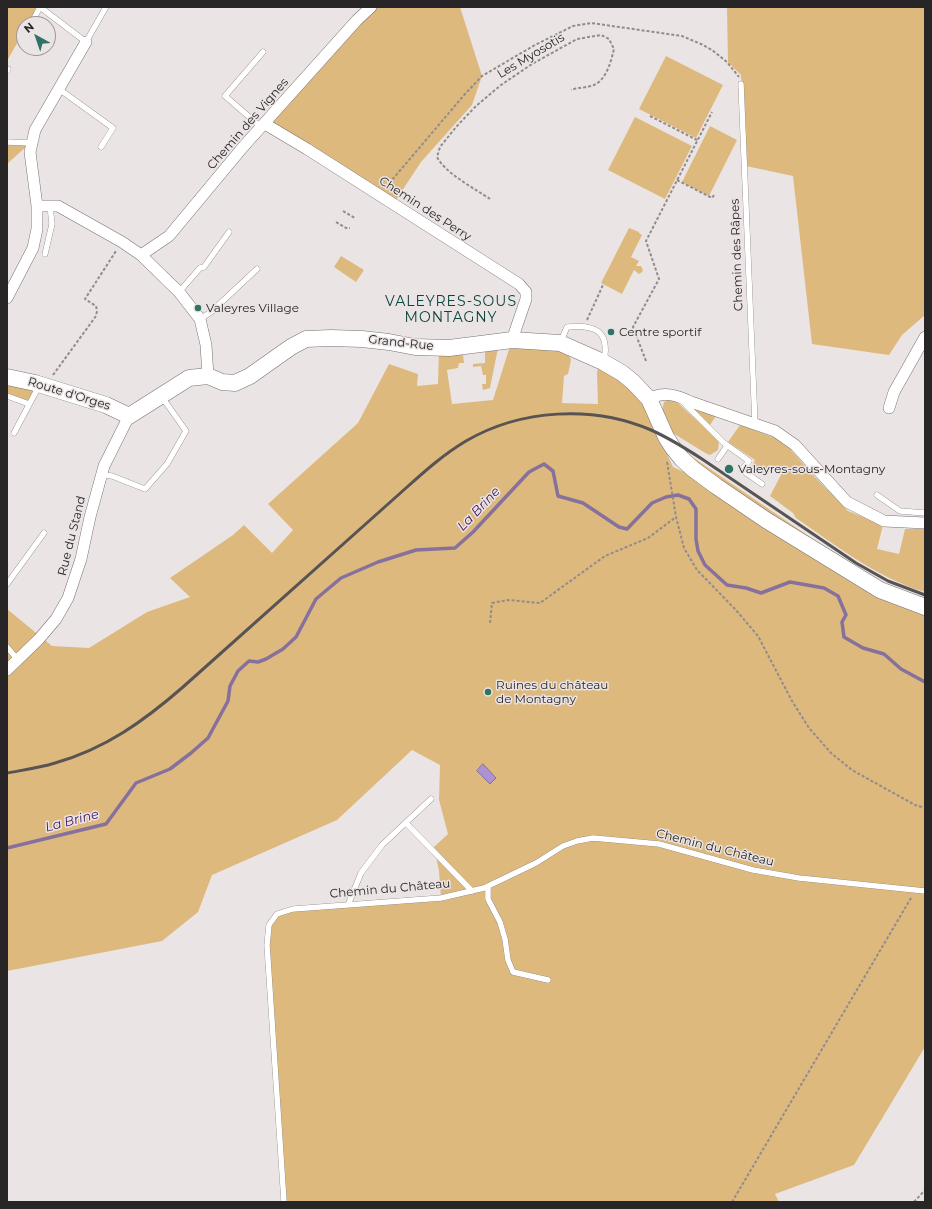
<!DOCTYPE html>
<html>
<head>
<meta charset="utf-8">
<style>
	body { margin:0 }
	#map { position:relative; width:932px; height:1209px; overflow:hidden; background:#ebe4e4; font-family:Montserrat,sans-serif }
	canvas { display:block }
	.frame { position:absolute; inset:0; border:8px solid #282526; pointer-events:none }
	.north { position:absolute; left:16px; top:16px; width:40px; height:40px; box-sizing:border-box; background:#ebe4e4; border:1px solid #9d9898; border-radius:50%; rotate:320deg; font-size:11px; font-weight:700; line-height:16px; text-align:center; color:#282526 }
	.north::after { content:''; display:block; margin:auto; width:14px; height:18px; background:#2f7366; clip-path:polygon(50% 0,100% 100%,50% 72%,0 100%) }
</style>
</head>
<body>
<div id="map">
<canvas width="932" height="1209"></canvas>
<div class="frame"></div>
<div class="north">N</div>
</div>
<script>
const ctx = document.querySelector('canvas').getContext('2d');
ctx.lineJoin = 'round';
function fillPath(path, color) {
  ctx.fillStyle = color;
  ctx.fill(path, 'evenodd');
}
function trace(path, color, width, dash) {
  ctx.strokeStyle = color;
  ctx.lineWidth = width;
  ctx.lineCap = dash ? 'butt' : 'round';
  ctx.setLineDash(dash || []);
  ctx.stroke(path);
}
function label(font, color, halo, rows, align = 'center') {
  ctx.font = font + ' Montserrat,sans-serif';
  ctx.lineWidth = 3;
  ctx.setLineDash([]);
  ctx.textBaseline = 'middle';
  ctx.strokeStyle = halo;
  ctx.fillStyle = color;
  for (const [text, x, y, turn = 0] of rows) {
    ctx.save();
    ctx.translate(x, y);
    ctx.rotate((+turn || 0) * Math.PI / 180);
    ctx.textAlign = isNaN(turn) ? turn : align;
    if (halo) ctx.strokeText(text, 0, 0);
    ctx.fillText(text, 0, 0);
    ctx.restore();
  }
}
const green = new Path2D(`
	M 7,7 L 38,7 L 28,24 L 24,24 L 24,31 L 7,61 Z
	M 372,7 L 460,7 L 482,76 L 472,105 L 421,162 L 394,203 L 266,124 Z
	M 727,7 L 925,7 L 925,315 L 902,335 L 889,355 L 812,344 L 793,176 L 746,166 L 741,75 L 728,62 Z
	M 666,56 L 723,85 L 696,138 L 639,109 Z
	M 635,117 L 692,146 L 665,199 L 608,170 Z
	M 710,126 L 737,140 L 709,196 L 682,182 Z
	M 7,144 L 28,145 L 7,164 Z
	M 629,228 L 639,232 L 639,233 L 642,235 L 631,257 L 639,261 L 636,266 L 641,266 L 643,270 L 642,272 L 639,274 L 634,270 L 622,294 L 601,283 Z
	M 341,256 L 364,270 L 356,282 L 334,267 Z
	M 499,343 L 490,388 L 483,390 L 482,384 L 486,384 L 486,375 L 483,375 L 481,366 L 473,367 L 473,364 L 485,363 L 485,345 Z
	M 510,346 L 549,348 L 568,353 L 571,360 L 568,374 L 564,376 L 562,403 L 598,404 L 597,373 L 598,368 L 612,374 L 642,400 L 673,467 L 686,473 L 925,608 L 925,890 L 799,877 L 753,869 L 660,844 L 593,837 L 577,840 L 535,863 L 484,887 L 441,898 L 439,871 L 434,847 L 448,834 L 439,800 L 440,765 L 412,750 L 337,820 L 212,875 L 198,912 L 162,941 L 7,971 L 7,609 L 52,646 L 89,648 L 147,612 L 190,597 L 170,578 L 233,535 L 244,525 L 272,553 L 293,530 L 268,504 L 358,423 L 389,364 L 418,374 L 417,386 L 438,384 L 439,349 L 462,347 L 464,363 L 459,363 L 458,368 L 447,370 L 452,404 L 493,400 Z
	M 7,378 L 38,385 L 29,402 L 7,395 Z
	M 670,399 L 676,401 L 719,441 L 718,450 L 710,455 L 707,454 L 671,432 L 662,411 L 664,402 Z
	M 690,407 L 716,416 L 710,425 Z
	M 740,425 L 775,438 L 790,449 L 812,474 L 848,511 L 883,525 L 877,549 L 899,554 L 905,529 L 925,529 L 925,592 C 877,578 837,546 796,518 L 793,513 L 770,496 L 782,473 L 770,465 L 763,475 L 752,466 L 755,460 L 728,442 Z
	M 685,452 L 860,571 L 907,594 L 925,599 L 925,603 C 883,592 846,565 810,542 C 772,517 734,491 696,466 L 682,454 Z
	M 593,838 L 659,845 L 753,871 L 925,892 L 925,1047 L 854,1165 L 775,1194 L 779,1202 L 285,1202 L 271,988 L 269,926 L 277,914 L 293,909 L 441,899 L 484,888 L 564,847 Z`);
const water = new Path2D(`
	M 483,764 L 496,778 L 490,784 L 477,771 Z`);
const stream = new Path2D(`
	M 7,848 L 106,824 L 136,783 L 170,769 L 191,753 L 208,738 L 228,701 L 230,686 L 238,671 L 249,661 L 258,662 L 266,659 L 283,649 L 296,637 L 316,599 L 341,578 L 378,562 L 416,550 L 455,548 L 473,532 L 529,472 L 544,464 L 553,471 L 558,496 L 583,503 L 619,527 L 627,529 L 652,503 L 666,497 L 678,495 L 689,499 L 696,509 L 696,539 L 698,551 L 705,565 L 727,585 L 746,588 L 761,593 L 790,582 L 824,588 L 838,596 L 846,615 L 842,622 L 844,637 L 863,648 L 884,654 L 901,669 L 925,682`);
const path = new Path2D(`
	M 650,116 L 697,140
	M 677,180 L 712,198 L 714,195
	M 386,187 L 465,94 L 482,76 L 535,45 L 573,26 L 591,23 L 682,36 L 701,44 L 712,50 L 727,62 L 739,77
	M 490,199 C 474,188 446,174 437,157 L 440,147 L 456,127 L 476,106 L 501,85 L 532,64 L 577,39 L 601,35 L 609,39 L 614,49 C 611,61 607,79 594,85 C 587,88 578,87 571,90
	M 343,211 L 355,218
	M 336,222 L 346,228 L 350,228
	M 587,320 L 603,285
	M 646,361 L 633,327 L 659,279 L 646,241 L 712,112
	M 53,375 L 96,316 L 97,311 L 96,306 L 85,299 L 116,251
	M 667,462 L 676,517 L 684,548 L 697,570 L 735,609 L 758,636 L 792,701 L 809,728 L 831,753 L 852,770 L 915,805 L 925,808
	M 490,623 L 492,603 L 508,600 L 540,603 L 605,556 L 648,538 L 676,517
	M 732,1202 L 911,898
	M 914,1202 L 925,1190`);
const lane = new Path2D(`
	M 40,7 L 86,42 L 106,7
	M 31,24 L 40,7
	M 7,71 L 8,69
	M 741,84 L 755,424
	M 59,89 L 113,128 L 101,147
	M 261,127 L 225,96 L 263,52
	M 7,142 L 32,143
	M 45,254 L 52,224 L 50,206
	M 179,292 L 200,268 L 204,267 L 229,232
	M 200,319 L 211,312 L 257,269
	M 561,341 L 567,327 C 595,324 610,331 604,361
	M 7,396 L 29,404
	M 681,400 L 724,443 L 749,461 L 742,470 L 762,484
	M 14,433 L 39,386
	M 718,459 L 727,446
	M 102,475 L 112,476 L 145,489 L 167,464 L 186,431 L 162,397
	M 877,495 L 900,511 L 925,513
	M 7,584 L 44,533
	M 7,647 L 18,660
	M 406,823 L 472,891
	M 488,886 L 488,899 L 500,922 L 505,939 L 508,960 L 513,972 L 548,980
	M 348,905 L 361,873 L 382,845 L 431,799
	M 284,1202 L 267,945 L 269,925 L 277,914 L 293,909 L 441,898 L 484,888 L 536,863 L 563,846 L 577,841 L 593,838 L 659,844 L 753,870 L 799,878 L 925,891`);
const street = new Path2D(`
	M 265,124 L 307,149 L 519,284 L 526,292 L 526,299 L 512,340
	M 37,206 L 58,206 L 122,242 L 141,255 L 179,292 L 200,319 L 206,345 L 208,376
	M 141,255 L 169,236 L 243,147 L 357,20 L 371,7
	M 7,298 L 33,248 L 37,229 L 37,206 L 30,152 L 35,130 L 86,42
	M 649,399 C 664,391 677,395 691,402 L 775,431 L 795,445 L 847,502 L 884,521 L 925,523
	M 889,408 L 894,392 L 925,337
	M 7,670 L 39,639 L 56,619 L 68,598 L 81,559 L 90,517 L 104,466 L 129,416`);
const secondary = new Path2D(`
	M 7,377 L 35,383 L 106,405 L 129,416 L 189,378 L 208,376 L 222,382 L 235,383 L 250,376 L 291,347 L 306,339 L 331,338 L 362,339 L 389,342 L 415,347 L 449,348 L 512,340 L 560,343 L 603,362 L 622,373 L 633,382 L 649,399 L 666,437 L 673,448 L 682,459 L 693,469 L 716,486 L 766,520 L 880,590 L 925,607`);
const rail = new Path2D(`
	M 7,773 C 23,770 39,768 55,763 C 105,749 144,721 183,687 L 406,488 C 425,471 444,454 466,441 C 521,409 593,405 651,430 C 669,438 685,448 702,459 L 856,563 L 888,581 L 925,595`);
const markers = [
	[198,308,4,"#2f7366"],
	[611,332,4,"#2f7366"],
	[729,469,5,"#2f7366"],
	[488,692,4,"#2f7366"]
];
const streetNames = [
	["Les Myosotis",531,56,-31],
	["Chemin des Vignes",248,124,-49],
	["Chemin des Perry",425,209,33],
	["Chemin des Râpes",737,255,-92],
	["Grand-Rue",401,343,6],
	["Route d'Orges",69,394,17],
	["Rue du Stand",72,536,-76],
	["Chemin du Château",715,848,14],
	["Chemin du Château",390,889,-5]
];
const poiNames = [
	["Valeyres Village",206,308],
	["Centre sportif",619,332],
	["Valeyres-sous-Montagny",738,469],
	["Ruines du château",496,685],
	["de Montagny",496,699]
];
const waterNames = [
	["La Brine",479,509,-46],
	["La Brine",72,821,-15]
];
const quarterNames = [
	["VALEYRES-SOUS",451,302],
	["MONTAGNY",451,318]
];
fillPath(green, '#deb97e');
fillPath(water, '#ae91d0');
trace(water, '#86719d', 1);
trace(stream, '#86719d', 3.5);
trace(lane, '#787172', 6);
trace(street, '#787172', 12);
trace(secondary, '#787172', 17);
trace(path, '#918c8c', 2, [3, 2]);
trace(lane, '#fff', 5.5);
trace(street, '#fff', 11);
trace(secondary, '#fff', 16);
trace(rail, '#585454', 3);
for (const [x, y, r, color] of markers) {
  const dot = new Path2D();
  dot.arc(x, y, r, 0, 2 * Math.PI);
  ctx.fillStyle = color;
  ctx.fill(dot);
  trace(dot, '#ebe4e4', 1.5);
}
label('12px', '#282526', '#ebe4e4', streetNames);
label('12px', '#282526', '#ebe4e4', poiNames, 'left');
label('italic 13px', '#401761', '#ebe4e4', waterNames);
ctx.letterSpacing = '1px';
label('14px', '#09453b', '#ebe4e4', quarterNames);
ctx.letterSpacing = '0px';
</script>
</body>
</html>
